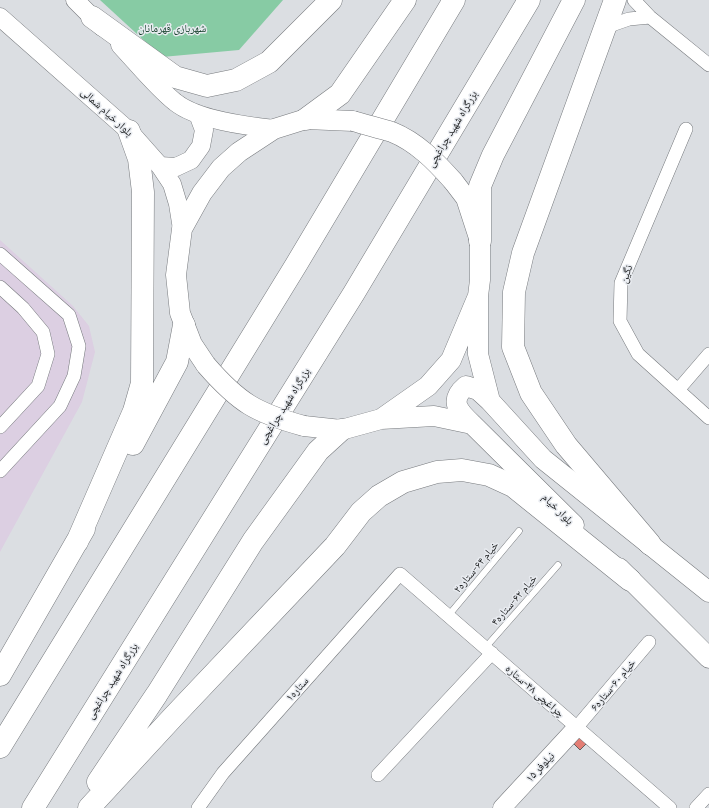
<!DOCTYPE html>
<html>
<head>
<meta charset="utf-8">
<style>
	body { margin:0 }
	canvas { display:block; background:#dbdee2 }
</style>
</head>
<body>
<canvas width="709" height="808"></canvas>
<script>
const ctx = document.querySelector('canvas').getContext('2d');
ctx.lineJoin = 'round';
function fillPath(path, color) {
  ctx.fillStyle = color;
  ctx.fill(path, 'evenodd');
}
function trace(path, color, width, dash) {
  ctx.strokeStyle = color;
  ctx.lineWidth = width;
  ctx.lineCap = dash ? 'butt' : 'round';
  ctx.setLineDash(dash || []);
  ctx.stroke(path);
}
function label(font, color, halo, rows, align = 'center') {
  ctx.font = font + ' Barlow,"Noto Naskh Arabic",sans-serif';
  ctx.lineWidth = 3;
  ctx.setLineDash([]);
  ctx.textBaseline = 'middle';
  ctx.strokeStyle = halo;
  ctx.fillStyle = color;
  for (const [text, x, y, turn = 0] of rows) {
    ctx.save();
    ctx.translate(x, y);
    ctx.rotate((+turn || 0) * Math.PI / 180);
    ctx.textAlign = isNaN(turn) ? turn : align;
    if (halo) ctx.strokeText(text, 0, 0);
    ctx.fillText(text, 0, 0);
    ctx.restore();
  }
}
const commercial = new Path2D(`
	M 0,240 L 73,306 L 89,326 L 95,352 L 82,402 L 0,552 Z`);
const green = new Path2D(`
	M 100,0 L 283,0 L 239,50 L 162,57 Z`);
const building = new Path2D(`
	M 579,735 L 587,743 L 580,750 L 572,742 Z`);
const lane = new Path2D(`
	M 448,616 L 519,531
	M 485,648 L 558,565`);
const street = new Path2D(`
	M 634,0 L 650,17 L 709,65
	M 606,27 L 629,19 L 650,17
	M 686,129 L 621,283 L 620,321 L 638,354 L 709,418
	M 0,254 L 69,315 L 79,346 L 74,376 L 60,406 L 0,471
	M 0,287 L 23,308 L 43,332 L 48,354 L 38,386 L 0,427
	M 678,390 L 709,354
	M 577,727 L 649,642
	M 378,775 L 492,653
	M 198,808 L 223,773 L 400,574 L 670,808
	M 696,808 L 709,794`);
const secondary = new Path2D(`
	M 75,0 L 102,27
	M 0,17 L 129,131 L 160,166 L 172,184 L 178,204 L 182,229
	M 120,45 C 136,62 157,88 175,102 C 197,120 247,126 274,129
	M 160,166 L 176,167 L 191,160 L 201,146 L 204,130 L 198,114
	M 502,808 L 577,727`);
const primary = new Path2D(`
	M 478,296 L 478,354 L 490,401 L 543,459 L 709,592
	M 206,365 L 192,344 L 180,313 L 176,275 L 182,229 L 202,193 L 221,168 L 239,152 L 274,129 L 306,119 L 353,121
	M 381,419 L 434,416 L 472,424 L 574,525
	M 472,424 C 459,412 448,401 466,386 L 478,390 L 490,401
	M 304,426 L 341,430 L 381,419 L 428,386 L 451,360 L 478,296 L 480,280 L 480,241 L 466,198 L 453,181
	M 619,568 L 709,658`);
const highway = new Path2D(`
	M 615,0 L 523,253 L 514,292 L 513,347 L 531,393 L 566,445 L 650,544
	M 92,17 L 175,77 L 207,86 L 236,80 L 269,62 L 331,0
	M 306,119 L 340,94 L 405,0
	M 480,241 L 480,186 L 493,155 L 574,0
	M 133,444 L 177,362 L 184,325
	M 77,542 L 134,411 L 142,383 L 143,192 L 139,159 L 129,131
	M 0,675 L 84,529
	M 0,747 L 296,265 L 454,0
	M 98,782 L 157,694 L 253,541 L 318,451 L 341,430
	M 33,808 L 354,293 L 529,0
	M 89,808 L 173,717 L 335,546 L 361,512 L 379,496 L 403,482 L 437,472 L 462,470 L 489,475 L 513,486 L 630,580`);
const primaryBridge = new Path2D(`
	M 353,121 C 366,125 379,128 392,132 C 417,142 436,162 453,181
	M 206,365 C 239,403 256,413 304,426`);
const parkNames = [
	["شهربازی قهرمانان",172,28]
];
const streetNames = [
	["بلوار خیام شمالی",107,112,42],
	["بزرگراه شهید چراغچی",452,129,-59],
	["نگین",626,274,-71],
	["بزرگراه شهید چراغچی",284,406,-58],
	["بلوار خیام",558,509,45],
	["خیام ۶۴-ستاره۲",476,567,-50],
	["خیام ۶۲-ستاره۴",514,600,-49],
	["بزرگراه شهید چراغچی",112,681,-58],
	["خیام ۶۰-ستاره۶",613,685,-50],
	["ستاره۱",297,689,-48],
	["چراغچی ۴۸-ستاره",535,691,41],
	["نیلوفر ۱۵",540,767,-47]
];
fillPath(commercial, '#dccfe2');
fillPath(green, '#87cba4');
fillPath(building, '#e37d74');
trace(building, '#645f5e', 1);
trace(lane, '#777a7e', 7);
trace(street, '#777a7e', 14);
trace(secondary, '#777a7e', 19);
trace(primary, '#777a7e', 21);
trace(highway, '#777a7e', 23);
trace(lane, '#fff', 6);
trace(street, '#fff', 13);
trace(secondary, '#fff', 18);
trace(primary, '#fff', 20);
trace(highway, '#fff', 22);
trace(primaryBridge, '#777a7e', 21, []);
trace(primaryBridge, '#fff', 20);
label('11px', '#0f3c26', '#e8ebf0', parkNames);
label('11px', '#202223', '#e8ebf0', streetNames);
</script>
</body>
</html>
